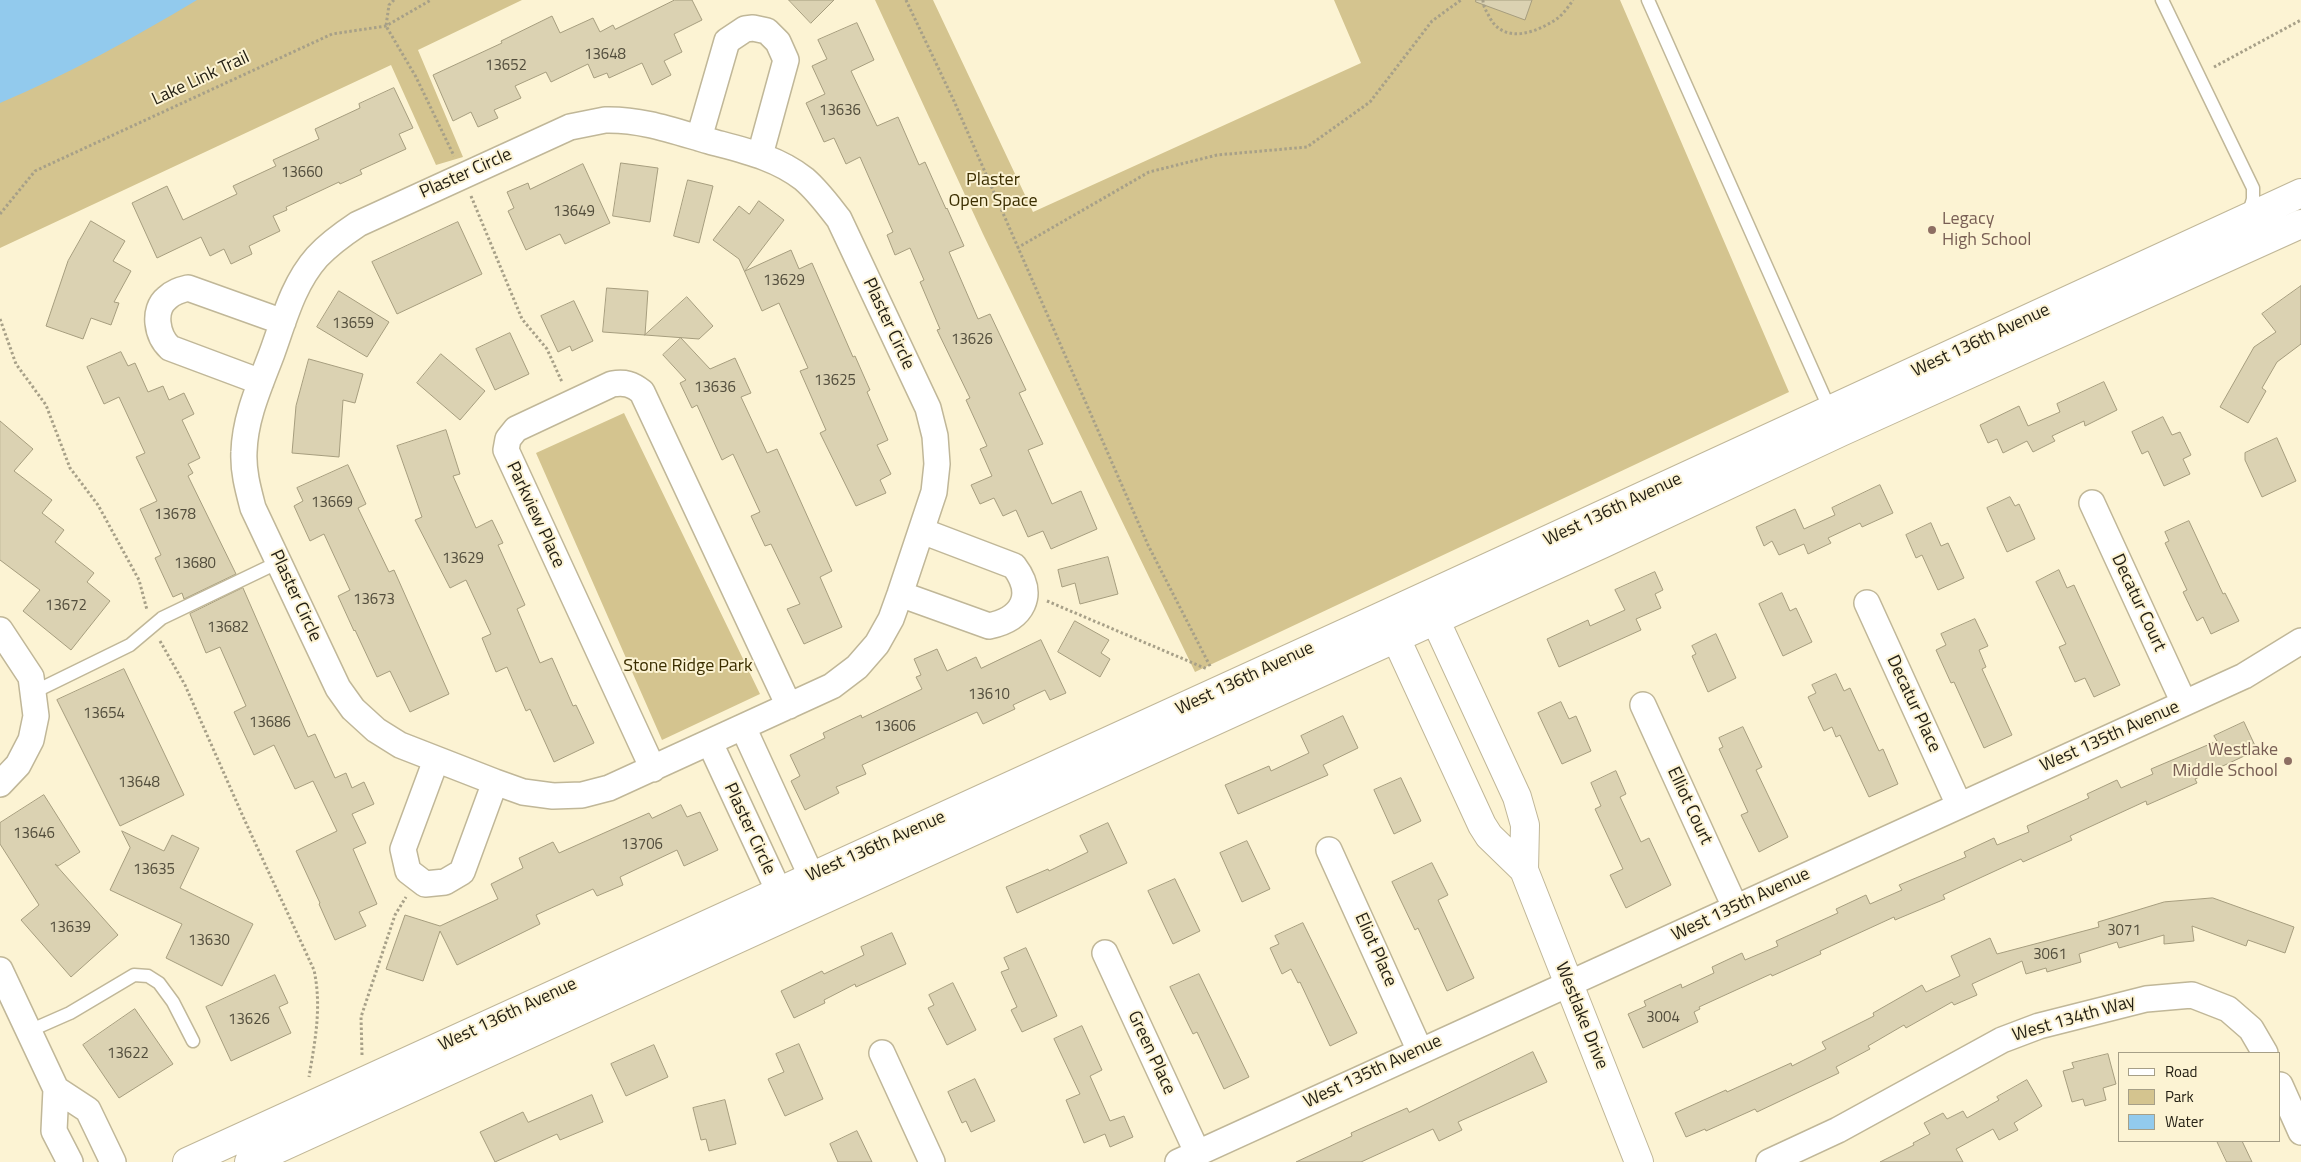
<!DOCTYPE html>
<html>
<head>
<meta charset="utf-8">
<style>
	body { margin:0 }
	#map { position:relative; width:2301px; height:1162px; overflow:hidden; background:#fcf3d3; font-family:"Titillium Web",sans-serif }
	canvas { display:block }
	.legend { position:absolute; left:2118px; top:1052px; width:162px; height:90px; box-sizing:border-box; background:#fcf3d3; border:1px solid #a69f87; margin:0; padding:6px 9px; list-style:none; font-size:15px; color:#252115 }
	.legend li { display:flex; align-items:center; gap:10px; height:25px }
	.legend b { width:25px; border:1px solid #a69f87 }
</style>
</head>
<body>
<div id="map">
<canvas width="2301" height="1162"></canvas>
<ul class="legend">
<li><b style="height:6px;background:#fff"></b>Road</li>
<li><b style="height:14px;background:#d4c48f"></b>Park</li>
<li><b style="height:14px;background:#92caed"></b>Water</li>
</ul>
</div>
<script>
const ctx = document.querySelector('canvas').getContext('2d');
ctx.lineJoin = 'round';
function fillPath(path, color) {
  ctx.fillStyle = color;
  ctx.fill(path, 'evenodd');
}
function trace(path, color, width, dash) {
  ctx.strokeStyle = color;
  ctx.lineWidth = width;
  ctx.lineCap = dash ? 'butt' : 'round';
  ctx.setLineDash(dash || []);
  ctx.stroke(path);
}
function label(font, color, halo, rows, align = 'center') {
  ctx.font = font + ' "Titillium Web",sans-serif';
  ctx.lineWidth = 4;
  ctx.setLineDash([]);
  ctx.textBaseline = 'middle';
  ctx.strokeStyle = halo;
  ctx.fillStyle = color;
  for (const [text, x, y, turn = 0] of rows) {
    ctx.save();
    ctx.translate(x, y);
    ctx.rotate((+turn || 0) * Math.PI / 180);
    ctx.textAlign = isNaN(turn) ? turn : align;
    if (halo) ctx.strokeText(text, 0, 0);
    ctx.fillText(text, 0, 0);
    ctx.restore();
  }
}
const green = new Path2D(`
	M 0,0 L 522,0 L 418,50 L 463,157 L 436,165 L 391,65 L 0,248 Z
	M 875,0 L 933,0 L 1033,212 L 1361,63 L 1334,0 L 1620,0 L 1789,392 L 1195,672 L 983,234 Z
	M 624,413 L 760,694 L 662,740 L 536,453 Z`);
const water = new Path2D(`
	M 0,0 L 197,0 C 133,38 69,74 0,103 Z`);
const building = new Path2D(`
	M 675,0 L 692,0 L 702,20 L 674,34 L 682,52 L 664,61 L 671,75 L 652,85 L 642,63 L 609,78 L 607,73 L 594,78 L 588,64 L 551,82 L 546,72 L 515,86 L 521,98 L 494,110 L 498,118 L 478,127 L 471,112 L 453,121 L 433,75 L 502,43 L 501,41 L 552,16 L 560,33 L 593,18 L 600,32 L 613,25 L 615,29 Z
	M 789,0 L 834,0 L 811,23 Z
	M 1476,0 L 1532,0 L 1525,20 L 1476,2 Z
	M 857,23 L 874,60 L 851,71 L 877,126 L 898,117 L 919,165 L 925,162 L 946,209 L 947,208 L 964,246 L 949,252 L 978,319 L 990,314 L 1026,390 L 1019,393 L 1043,444 L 1028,450 L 1052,504 L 1081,491 L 1097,529 L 1051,549 L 1043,531 L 1028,537 L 1016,510 L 1003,516 L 994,498 L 980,504 L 971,485 L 992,476 L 980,449 L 987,446 L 966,400 L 970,398 L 937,330 L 940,329 L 920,282 L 924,280 L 910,248 L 895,255 L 887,235 L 893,232 L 860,157 L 846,164 L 834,138 L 824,142 L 806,103 L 825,94 L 812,66 L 827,59 L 818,40 Z
	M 394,88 L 413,128 L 399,134 L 406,149 L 360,170 L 362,174 L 340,184 L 339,182 L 286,207 L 287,210 L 273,216 L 280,231 L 249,246 L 252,254 L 231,264 L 224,249 L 210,256 L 201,237 L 157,258 L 132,203 L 167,186 L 183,220 L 237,194 L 233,186 L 276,166 L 273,160 L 319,139 L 315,129 L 360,108 L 359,104 Z
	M 621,163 L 658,168 L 650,222 L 613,216 Z
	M 583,164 L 610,223 L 565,244 L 560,234 L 526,250 L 508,211 L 514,208 L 507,192 L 528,183 L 530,189 Z
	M 688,180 L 713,186 L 699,243 L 674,236 Z
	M 759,201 L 784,220 L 745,271 L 791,250 L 799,269 L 812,263 L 853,357 L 855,356 L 870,390 L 867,392 L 888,440 L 877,445 L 891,474 L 880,480 L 886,493 L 856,506 L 820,433 L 826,430 L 800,371 L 808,368 L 779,303 L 762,311 L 739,259 L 713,240 L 739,206 L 749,214 Z
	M 91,221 L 125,241 L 113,261 L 131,271 L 114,302 L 119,303 L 111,325 L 91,318 L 83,339 L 46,326 L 68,261 Z
	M 458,222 L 482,274 L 397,314 L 372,262 Z
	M 2301,286 L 2301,344 L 2277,362 L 2262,388 L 2266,391 L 2248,423 L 2220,407 L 2254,347 L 2276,332 L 2262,314 Z
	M 607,288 L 648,291 L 645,335 L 603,332 Z
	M 339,291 L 389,322 L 367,357 L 317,327 Z
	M 687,297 L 713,326 L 699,339 L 645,335 Z
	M 574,301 L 593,341 L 572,351 L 570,346 L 558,352 L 541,316 Z
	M 510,333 L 529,374 L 495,390 L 476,349 Z
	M 681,338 L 710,369 L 735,358 L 751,393 L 741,397 L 767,453 L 777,449 L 832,571 L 820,577 L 842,627 L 804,644 L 787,609 L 800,604 L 771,544 L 765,546 L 751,516 L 760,512 L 733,454 L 722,460 L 697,405 L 692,408 L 680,383 L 686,380 L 663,355 Z
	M 121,352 L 128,366 L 135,363 L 148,392 L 163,386 L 169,400 L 184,393 L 194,414 L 182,420 L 200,458 L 188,464 L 193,473 L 188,476 L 236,574 L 184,599 L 182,593 L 173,597 L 155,558 L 161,555 L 140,509 L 157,501 L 136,457 L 145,453 L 119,397 L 104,404 L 87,367 Z
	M 441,354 L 485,391 L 460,420 L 417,383 Z
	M 309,359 L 363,374 L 355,403 L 343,400 L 339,457 L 292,453 L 296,406 Z
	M 2104,382 L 2117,410 L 2085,426 L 2084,421 L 2052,436 L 2055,441 L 2033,452 L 2027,441 L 2003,453 L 1997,439 L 1988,443 L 1980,425 L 2019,406 L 2028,426 L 2060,412 L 2057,404 Z
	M 2163,417 L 2172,435 L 2180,432 L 2191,455 L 2183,459 L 2190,474 L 2164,486 L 2148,451 L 2142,454 L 2132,432 Z
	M 0,421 L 33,449 L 14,471 L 52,500 L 42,513 L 64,530 L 55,542 L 94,573 L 87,582 L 110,601 L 71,650 L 23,611 L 40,590 L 0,560 Z
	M 446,430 L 460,474 L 453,476 L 476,528 L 492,520 L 503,543 L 498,545 L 525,605 L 517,609 L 540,663 L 552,658 L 573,706 L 576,705 L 594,743 L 554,762 L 530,709 L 526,711 L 507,667 L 496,672 L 482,638 L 491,634 L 466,580 L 450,588 L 415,520 L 422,517 L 397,446 Z
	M 2277,438 L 2296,481 L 2262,497 L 2245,460 L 2245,453 Z
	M 348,465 L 366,504 L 358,508 L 389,572 L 394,570 L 449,694 L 410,712 L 390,671 L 377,677 L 355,630 L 354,631 L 338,596 L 350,590 L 324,534 L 310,541 L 294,506 L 303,501 L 297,488 Z
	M 1880,485 L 1893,513 L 1862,527 L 1860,523 L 1828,538 L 1831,543 L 1808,554 L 1804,544 L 1779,555 L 1772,541 L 1764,546 L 1756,527 L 1795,509 L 1804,529 L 1835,515 L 1832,508 Z
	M 2010,497 L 2015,506 L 2019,504 L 2035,539 L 2007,552 L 1987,508 Z
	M 2189,521 L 2223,594 L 2225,593 L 2239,621 L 2211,634 L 2203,617 L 2197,621 L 2183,592 L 2187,590 L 2165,543 L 2169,541 L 2165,532 Z
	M 1931,523 L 1941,546 L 1948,543 L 1964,578 L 1938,590 L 1922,555 L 1916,558 L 1906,535 Z
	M 1108,557 L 1118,594 L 1080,604 L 1075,583 L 1062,587 L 1058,570 Z
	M 2059,570 L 2067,588 L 2074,585 L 2120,685 L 2094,697 L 2085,678 L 2075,682 L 2059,647 L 2066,644 L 2036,582 Z
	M 1655,572 L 1663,590 L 1655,594 L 1661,608 L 1636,619 L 1641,630 L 1559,667 L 1547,639 L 1588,620 L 1590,626 L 1625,610 L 1615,590 Z
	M 243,588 L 308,737 L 315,734 L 335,778 L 346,773 L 352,788 L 364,782 L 374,804 L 352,814 L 366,843 L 353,849 L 377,904 L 359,912 L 366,926 L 335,940 L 319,904 L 320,903 L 296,851 L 337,831 L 313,781 L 295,789 L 274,745 L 254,755 L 234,712 L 246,706 L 220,647 L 206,653 L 190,614 Z
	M 1782,593 L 1790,611 L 1796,608 L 1812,642 L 1783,656 L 1759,604 Z
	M 1975,619 L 1988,646 L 1979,650 L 1986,667 L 1982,669 L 2012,735 L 1984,748 L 1954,682 L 1951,683 L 1936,650 L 1946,645 L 1941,634 Z
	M 1075,621 L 1109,640 L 1101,653 L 1110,659 L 1100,677 L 1058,652 Z
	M 1716,634 L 1736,678 L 1708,692 L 1692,656 L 1696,654 L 1692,646 Z
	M 1041,640 L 1066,693 L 1050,700 L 1045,690 L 1013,705 L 1015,709 L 983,724 L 977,712 L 862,765 L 866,774 L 836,787 L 839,793 L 805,810 L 791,781 L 800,776 L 790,755 L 825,738 L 823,733 L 861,715 L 862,718 L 922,689 L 916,677 L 921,675 L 914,659 L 937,649 L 947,671 L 976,657 L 981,668 Z
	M 124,669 L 184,795 L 120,826 L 57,700 Z
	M 1836,674 L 1844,691 L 1850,688 L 1879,751 L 1883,749 L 1898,784 L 1869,797 L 1840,735 L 1836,737 L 1832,727 L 1824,731 L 1808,697 L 1816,693 L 1812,685 Z
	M 1561,702 L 1569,719 L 1576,716 L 1591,751 L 1562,764 L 1538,713 Z
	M 1343,716 L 1358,748 L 1323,765 L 1328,775 L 1238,814 L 1225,785 L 1269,766 L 1271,771 L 1309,753 L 1301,736 Z
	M 2244,722 L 2257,750 L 2195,779 L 2197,783 L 2147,805 L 2146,801 L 2070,836 L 2072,840 L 2023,862 L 2021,859 L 1943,895 L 1945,899 L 1895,920 L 1894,917 L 1820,951 L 1821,954 L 1772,976 L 1771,974 L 1699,1007 L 1700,1009 L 1694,1012 L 1698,1022 L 1643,1048 L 1628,1014 L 1646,1006 L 1644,1001 L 1681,984 L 1682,988 L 1714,973 L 1712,967 L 1742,953 L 1745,960 L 1778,946 L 1776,941 L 1838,913 L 1836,909 L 1866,895 L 1870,904 L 1902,890 L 1899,885 L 1966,857 L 1964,852 L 1994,838 L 1997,845 L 2029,832 L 2027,826 L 2089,798 L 2087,794 L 2117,780 L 2121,788 L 2153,774 L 2151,769 L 2217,741 L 2214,736 Z
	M 1743,727 L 1762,767 L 1756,770 L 1788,837 L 1759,852 L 1741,815 L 1748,812 L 1719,749 L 1723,747 L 1719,738 Z
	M 1616,771 L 1626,794 L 1620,797 L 1641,842 L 1649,838 L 1671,885 L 1626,908 L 1610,875 L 1623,869 L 1595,809 L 1601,806 L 1591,783 Z
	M 1401,778 L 1421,821 L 1394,834 L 1374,790 Z
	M 44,795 L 80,852 L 58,866 L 55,864 L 118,935 L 71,977 L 21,920 L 39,905 L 0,844 L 0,823 Z
	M 681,805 L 687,817 L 700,812 L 718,850 L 684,866 L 677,850 L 620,877 L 623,885 L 597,896 L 593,889 L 536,915 L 540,924 L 457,965 L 440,931 L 423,981 L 386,969 L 405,915 L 440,926 L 498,899 L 491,884 L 523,868 L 519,858 L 553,842 L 559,853 L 649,813 L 652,818 Z
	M 1108,823 L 1127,863 L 1017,913 L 1006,887 L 1048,869 L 1049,871 L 1088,852 L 1080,836 Z
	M 122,831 L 164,851 L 172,835 L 199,848 L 180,888 L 253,924 L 222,986 L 166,958 L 182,924 L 110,890 L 130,848 Z
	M 1247,841 L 1270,889 L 1242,902 L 1220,853 Z
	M 1432,863 L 1448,895 L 1438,900 L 1474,978 L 1447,991 L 1418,928 L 1415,930 L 1392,882 Z
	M 1175,879 L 1200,931 L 1173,944 L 1148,891 Z
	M 2213,898 L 2294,927 L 2285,953 L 2248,940 L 2246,946 L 2192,926 L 2194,941 L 2164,944 L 2164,935 L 2119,948 L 2117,942 L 2079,954 L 2081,962 L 2047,972 L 2046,968 L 2026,974 L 2022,961 L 1972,984 L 1977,995 L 1954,1005 L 1952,1002 L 1906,1028 L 1904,1025 L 1868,1046 L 1870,1049 L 1836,1067 L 1839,1073 L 1757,1112 L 1755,1109 L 1706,1131 L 1705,1129 L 1686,1137 L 1675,1113 L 1726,1090 L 1727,1092 L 1791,1063 L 1792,1066 L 1826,1049 L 1822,1042 L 1874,1016 L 1873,1013 L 1922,985 L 1926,992 L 1960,976 L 1951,956 L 1990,938 L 1997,954 L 2099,927 L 2098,922 L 2164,902 Z
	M 1303,923 L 1357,1033 L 1330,1046 L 1300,982 L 1298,983 L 1291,969 L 1282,974 L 1270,948 L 1279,944 L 1275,936 Z
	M 892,933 L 906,964 L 856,987 L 855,984 L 824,1000 L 825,1003 L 794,1018 L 781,991 L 822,971 L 824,974 L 864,955 L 861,947 Z
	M 1026,948 L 1057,1016 L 1022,1032 L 1011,1010 L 1017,1007 L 1001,972 L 1009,969 L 1004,958 Z
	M 1199,974 L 1249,1077 L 1224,1089 L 1197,1032 L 1193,1034 L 1170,987 Z
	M 275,975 L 288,1003 L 279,1007 L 291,1033 L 231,1061 L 206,1007 Z
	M 953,983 L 976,1030 L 947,1045 L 928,1008 L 934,1005 L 929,995 Z
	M 135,1009 L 173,1064 L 119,1098 L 83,1045 Z
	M 1082,1026 L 1102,1070 L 1090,1076 L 1110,1121 L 1124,1116 L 1133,1137 L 1110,1147 L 1105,1134 L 1084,1143 L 1066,1100 L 1080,1094 L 1054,1039 Z
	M 799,1044 L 823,1099 L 785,1116 L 768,1079 L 784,1072 L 776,1054 Z
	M 654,1045 L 668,1077 L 626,1096 L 611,1064 Z
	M 1533,1052 L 1547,1082 L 1458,1122 L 1462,1130 L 1439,1141 L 1433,1129 L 1361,1162 L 1296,1162 L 1352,1136 L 1351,1133 L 1407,1108 L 1409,1112 Z
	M 2108,1054 L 2116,1084 L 2103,1088 L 2106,1100 L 2085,1106 L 2083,1099 L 2072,1102 L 2063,1071 L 2074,1068 L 2072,1063 Z
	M 975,1079 L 995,1121 L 971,1132 L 966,1121 L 962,1123 L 948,1092 Z
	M 2027,1080 L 2042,1106 L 2014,1123 L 2018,1130 L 1999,1140 L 1993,1129 L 1956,1149 L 1963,1162 L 1880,1162 L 1914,1145 L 1913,1143 L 1930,1134 L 1924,1123 L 1943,1113 L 1947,1119 L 1963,1111 L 1967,1118 L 1999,1100 L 1997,1097 Z
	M 592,1095 L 603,1122 L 560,1140 L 557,1134 L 495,1162 L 480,1132 L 523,1112 L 528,1122 Z
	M 725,1100 L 736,1144 L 709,1151 L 706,1139 L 701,1140 L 693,1108 Z
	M 857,1131 L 872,1162 L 838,1162 L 830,1144 Z
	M 2217,1141 L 2242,1141 L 2252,1162 L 2227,1162 Z`);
const path = new Path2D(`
	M 394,0 L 389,5 L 386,26 L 416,77 L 454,156
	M 906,0 L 954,101 L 1148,545 L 1211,668
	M 1483,0 C 1483,7 1487,12 1490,18 C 1505,45 1538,32 1558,18 C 1564,13 1569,6 1573,0
	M 2214,67 L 2301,20
	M 471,196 L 522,319 L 547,349 L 562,382
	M 0,214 L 35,171 L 332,34 L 386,26 L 431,0
	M 1017,248 L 1149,172 L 1217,155 L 1307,147 L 1370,102 L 1432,21 L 1461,0
	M 0,319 L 16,364 L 46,405 L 70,468 L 98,505 L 139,580 L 147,610
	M 1047,601 L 1207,669
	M 160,641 L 185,685 L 245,821 L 314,970 C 322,1007 315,1041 309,1077
	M 362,1055 L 361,1017 L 395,915 L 406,897`);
const lane = new Path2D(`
	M 1648,0 L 1831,412
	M 2162,0 L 2253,188 L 2253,199 L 2248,216
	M 34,692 L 130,645 L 162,618 L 279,562
	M 29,1031 L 70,1013 L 134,975 L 148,976 L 159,983 L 173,1002 L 193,1041`);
const street = new Path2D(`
	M 605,120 C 642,119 674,131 709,141 C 742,150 776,157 804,179 C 818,191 828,205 839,219 L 928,408 L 935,436 L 937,464 L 934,492 L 900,594 L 891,619 L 877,644 L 857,667 L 832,686 L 609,788 L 582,795 L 553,796 L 523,792 L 495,782 L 400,745 L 376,730 L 353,709 L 338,688 L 253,508 C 248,489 243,471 244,452 C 245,417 260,385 272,353 C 284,320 293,284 317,257 C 329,244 343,234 358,224 L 570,127 Z
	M 699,138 L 727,41 L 745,29 L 753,28 L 767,31 L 778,42 L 786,60 L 760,155
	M 261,382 L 170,348 C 157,336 152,310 167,298 C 173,292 180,290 188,288 L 283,322
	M 2092,503 L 2184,703
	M 900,594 L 989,626 C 1023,619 1036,595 1014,566 L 922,531
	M 1867,603 L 1959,805
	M 0,630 L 31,677 L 36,716 L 31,740 L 18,765 L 0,784
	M 1643,705 L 1735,907
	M 743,727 L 820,895
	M 710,743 L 788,911
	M 436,760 L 403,849 L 408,871 L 425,884 L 445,882 L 462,872 L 495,782
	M 653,769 L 506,450 L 508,439 L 516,429 L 612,384 C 625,382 632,384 642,392 L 789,706
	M 1329,850 L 1420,1051
	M 1105,953 L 1197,1152
	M 0,970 L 56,1089 L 54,1131 L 70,1162
	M 882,1053 L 932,1162
	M 2280,1085 L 2301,1132
	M 56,1089 L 88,1110 L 113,1162
	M 1178,1162 L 2244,676 L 2301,641
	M 1769,1162 L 1838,1130 L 2002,1040 L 2039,1026 L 2146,999 L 2192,995 L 2228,1009 L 2251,1029 L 2265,1053`);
const secondary = new Path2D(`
	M 1427,602 L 1517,797 L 1525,825 L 1524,870 L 1639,1162
	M 1388,621 L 1482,825 L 1489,836 L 1524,870
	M 187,1162 L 1369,622 L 2301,193
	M 249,1162 L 1602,544 L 1841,432 L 2301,224`);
const markers = [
	[1932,230,5,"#8d6e63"],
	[2288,761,5,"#8d6e63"]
];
const numberNames = [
	["13648",605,55],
	["13652",506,66],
	["13636",840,111],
	["13660",302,173],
	["13649",574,212],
	["13629",784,281],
	["13659",353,324],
	["13626",972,340],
	["13625",835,381],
	["13636",715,388],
	["13669",332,503],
	["13678",175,515],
	["13629",463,559],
	["13680",195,564],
	["13673",374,600],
	["13672",66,606],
	["13682",228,628],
	["13610",989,695],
	["13654",104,714],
	["13686",270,723],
	["13606",895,727],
	["13648",139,783],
	["13646",34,834],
	["13706",642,845],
	["13635",154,870],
	["13639",70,928],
	["3071",2124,931],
	["13630",209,941],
	["3061",2050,955],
	["3004",1663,1018],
	["13626",249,1020],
	["13622",128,1054]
];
const streetNames = [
	["Lake Link Trail",201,79,-25],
	["Plaster Circle",466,174,-24],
	["Plaster Circle",888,324,65],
	["West 136th Avenue",1981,341,-25],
	["West 136th Avenue",1613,510,-25],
	["Parkview Place",535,515,65],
	["Plaster Circle",295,596,65],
	["Decatur Court",2138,603,65],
	["West 136th Avenue",1245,679,-25],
	["Decatur Place",1913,704,65],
	["West 135th Avenue",2110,737,-24],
	["Elliot Court",1689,806,65],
	["Plaster Circle",749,829,65],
	["West 136th Avenue",876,847,-24],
	["West 135th Avenue",1741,905,-25],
	["Eliot Place",1375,950,66],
	["West 136th Avenue",508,1015,-25],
	["Westlake Drive",1581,1016,68],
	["West 134th Way",2074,1019,-16],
	["Green Place",1151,1053,65],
	["West 135th Avenue",1373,1072,-25]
];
const parkNames = [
	["Plaster",993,181],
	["Open Space",993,202],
	["Stone Ridge Park",688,667]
];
const educationNames = [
	["Legacy",1942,220],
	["High School",1942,241],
	["Westlake",2278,751,"right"],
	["Middle School",2278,772,"right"]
];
fillPath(green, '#d4c48f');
fillPath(water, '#92caed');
fillPath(building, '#dbd2b2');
trace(building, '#a69d7e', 1);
trace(lane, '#c0b798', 15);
trace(street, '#c0b798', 28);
trace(secondary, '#c0b798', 30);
trace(path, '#a7a088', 3, [2.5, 2.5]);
trace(lane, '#fff', 12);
trace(street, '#fff', 25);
trace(secondary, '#fff', 28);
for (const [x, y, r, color] of markers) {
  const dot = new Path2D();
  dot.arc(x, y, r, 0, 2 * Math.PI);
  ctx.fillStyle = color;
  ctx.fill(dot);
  trace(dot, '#fcf3d3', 2);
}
label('15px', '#524d3c', null, numberNames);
label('18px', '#252115', '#fcf3d3', streetNames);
label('18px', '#3b2e00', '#fcf3d3', parkNames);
label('18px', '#785e54', '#fcf3d3', educationNames, 'left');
</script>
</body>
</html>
